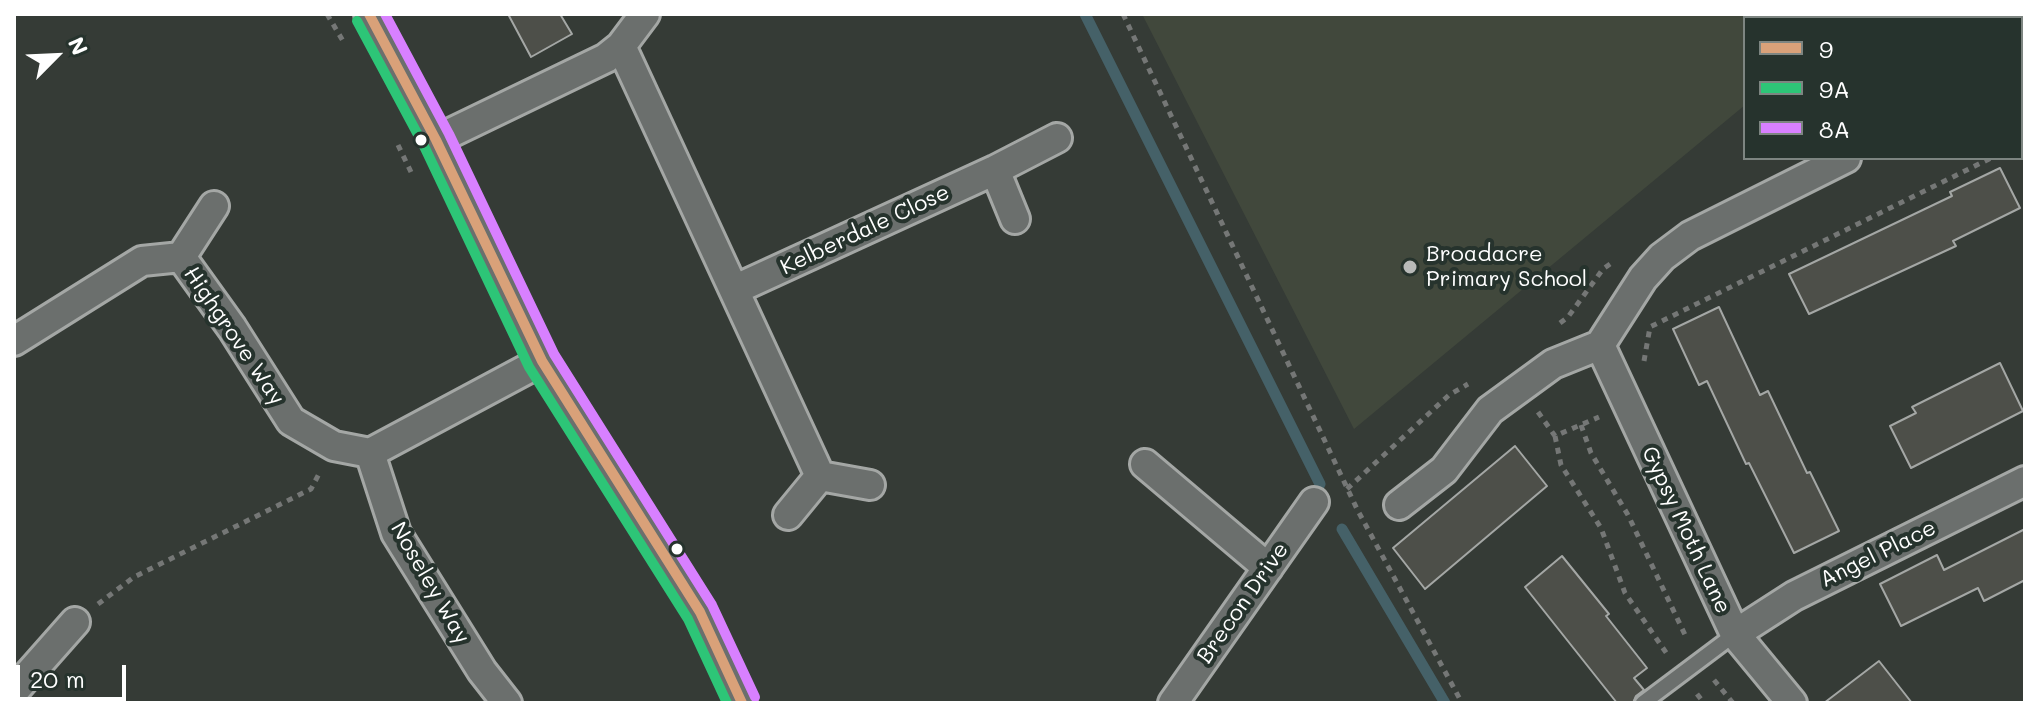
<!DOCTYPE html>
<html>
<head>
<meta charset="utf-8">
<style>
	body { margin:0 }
	#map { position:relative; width:2039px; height:717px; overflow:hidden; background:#353b36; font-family:Mali,sans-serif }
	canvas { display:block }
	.frame { position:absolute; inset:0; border:16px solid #fff; pointer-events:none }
	.legend { position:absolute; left:1743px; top:16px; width:280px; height:144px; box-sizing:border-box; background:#26332d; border:2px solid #7d8581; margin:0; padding:10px 14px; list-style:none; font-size:24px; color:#fff }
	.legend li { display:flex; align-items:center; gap:16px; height:40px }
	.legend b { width:40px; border:2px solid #7d8581 }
	.north { position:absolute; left:16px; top:16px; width:80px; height:80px; -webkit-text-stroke:6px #26332d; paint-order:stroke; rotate:66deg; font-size:22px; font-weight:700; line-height:32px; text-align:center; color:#fff }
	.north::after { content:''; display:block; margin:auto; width:28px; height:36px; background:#fff; clip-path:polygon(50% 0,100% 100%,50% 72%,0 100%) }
	.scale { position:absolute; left:16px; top:665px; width:110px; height:36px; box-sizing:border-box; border:4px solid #fff; border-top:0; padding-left:10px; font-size:24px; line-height:28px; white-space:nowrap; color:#fff; -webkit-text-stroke:6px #26332d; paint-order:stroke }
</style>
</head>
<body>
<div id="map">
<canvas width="2039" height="717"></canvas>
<div class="frame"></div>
<ul class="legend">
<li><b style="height:10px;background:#d9a179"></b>9</li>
<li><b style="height:10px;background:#2dc577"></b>9A</li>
<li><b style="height:10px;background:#d880ff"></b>8A</li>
</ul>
<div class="north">N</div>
<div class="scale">20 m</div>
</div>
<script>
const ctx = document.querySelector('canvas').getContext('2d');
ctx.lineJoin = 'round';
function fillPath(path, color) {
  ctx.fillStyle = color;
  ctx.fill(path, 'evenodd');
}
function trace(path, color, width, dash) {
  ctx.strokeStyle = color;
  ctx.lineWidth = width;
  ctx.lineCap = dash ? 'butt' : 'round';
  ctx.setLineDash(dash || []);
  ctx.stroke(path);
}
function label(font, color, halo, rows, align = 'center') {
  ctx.font = font + ' Mali,sans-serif';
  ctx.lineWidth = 8;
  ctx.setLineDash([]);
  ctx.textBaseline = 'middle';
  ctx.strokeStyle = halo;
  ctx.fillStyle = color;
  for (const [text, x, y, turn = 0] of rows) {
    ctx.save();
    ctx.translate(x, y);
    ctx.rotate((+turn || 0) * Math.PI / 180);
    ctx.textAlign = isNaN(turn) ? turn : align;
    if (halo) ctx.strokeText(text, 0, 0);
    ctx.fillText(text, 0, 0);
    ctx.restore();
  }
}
const built = new Path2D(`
	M 1142,14 L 2025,14 L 2025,20 L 2021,21 L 2021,18 L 1745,18 L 1745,105 L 1354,429 Z`);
const stream = new Path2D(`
	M 1085,14 L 1320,484
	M 1342,529 L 1445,703`);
const building = new Path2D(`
	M 508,14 L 560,14 L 572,34 L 531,57 Z
	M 2000,168 L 2020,208 L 1953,241 L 1956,246 L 1809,314 L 1789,274 L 1952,196 L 1950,192 Z
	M 1719,307 L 1760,395 L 1768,391 L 1807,473 L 1810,472 L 1839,531 L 1794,553 L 1749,463 L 1746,464 L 1707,381 L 1699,385 L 1673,329 Z
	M 2000,363 L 2023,411 L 1911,468 L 1890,426 L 1916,413 L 1912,407 Z
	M 1515,446 L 1547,486 L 1425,589 L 1393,548 Z
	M 2025,529 L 2025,580 L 1984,601 L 1978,588 L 1901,626 L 1880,584 L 1937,555 L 1944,570 Z
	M 1562,556 L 1609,614 L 1606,616 L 1647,668 L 1634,678 L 1644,690 L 1636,696 L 1633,703 L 1617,703 L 1525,587 Z
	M 1879,661 L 1912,703 L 1824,703 Z`);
const path = new Path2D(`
	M 327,14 L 343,41
	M 1123,14 L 1357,509 L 1462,703
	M 398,145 L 411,172
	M 1560,323 L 1568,317 L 1603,269 L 1613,262
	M 1644,361 L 1650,327 L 1991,158
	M 1538,412 L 1555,436 L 1599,417
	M 1581,425 L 1591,453 L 1628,515 L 1687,639
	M 1555,436 L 1561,465 L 1601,528 L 1625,593 L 1667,654
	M 1347,489 L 1449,395 L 1468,384
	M 98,604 L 134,577 L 311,489 L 320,472
	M 1714,680 L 1733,703
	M 1697,694 L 1704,703`);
const lane = new Path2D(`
	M 1643,703 L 1735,634`);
const street = new Path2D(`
	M 369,14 L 436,140 L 542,361 L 700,612 L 742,703
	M 621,46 L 820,476
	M 2021,72 L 2025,70
	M 2021,128 L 2025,137
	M 436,140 L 606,58 L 621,46 L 645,14
	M 995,170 L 1015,219
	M 181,257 L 214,206
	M 736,289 L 995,170 L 1057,138
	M 14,341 L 142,261 L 181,257 L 232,328 L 291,421 L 334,446 L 370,453 L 542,361
	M 1600,345 L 1735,634 L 1792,703
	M 370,453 L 396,533 L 482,671 L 507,703
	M 1145,464 L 1268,568
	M 1399,505 L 1444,470 L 1490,410 L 1553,364 L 1600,345 L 1643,278 L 1662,257 L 1690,236 L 1846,158
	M 788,515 L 820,476 L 870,485
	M 1735,634 L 1794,596 L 2025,481
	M 14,691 L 75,622
	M 1173,703 L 1314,502`);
const bus1 = new Path2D(`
	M 369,14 L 436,140 L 542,361 L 700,612 L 742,703`);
const bus2 = new Path2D(`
	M 357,21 L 424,146 L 529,367 L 688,619 L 727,703`);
const bus3 = new Path2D(`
	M 385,14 L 449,134 L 554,354 L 712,605 L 755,697`);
const markers = [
	[421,140,7,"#fff"],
	[1410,267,8,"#b8bab9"],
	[677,549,7,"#fff"]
];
const streetNames = [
	["Kelberdale Close",865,230,-25],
	["Highgrove Way",234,336,56],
	["Gypsy Moth Lane",1686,530,65],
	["Angel Place",1878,554,-26],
	["Noseley Way",430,583,60],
	["Brecon Drive",1243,603,-55]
];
const poiNames = [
	["Broadacre",1426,254],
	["Primary School",1426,279]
];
fillPath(built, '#41483c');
trace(stream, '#456168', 11);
fillPath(building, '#4d4f49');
trace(building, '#a4a7a5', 2);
trace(lane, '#a4a7a5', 20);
trace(street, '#a4a7a5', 34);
trace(path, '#757776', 5, [6, 6]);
trace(lane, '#6b6f6d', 14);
trace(street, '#6b6f6d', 28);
trace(bus1, '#d9a179', 10);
trace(bus2, '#2dc577', 10);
trace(bus3, '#d880ff', 10);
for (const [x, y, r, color] of markers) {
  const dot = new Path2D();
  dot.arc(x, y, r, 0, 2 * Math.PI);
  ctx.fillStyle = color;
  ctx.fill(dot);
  trace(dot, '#26332d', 3);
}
label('22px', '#fff', '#26332d', streetNames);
label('22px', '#fff', '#26332d', poiNames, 'left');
</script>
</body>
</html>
